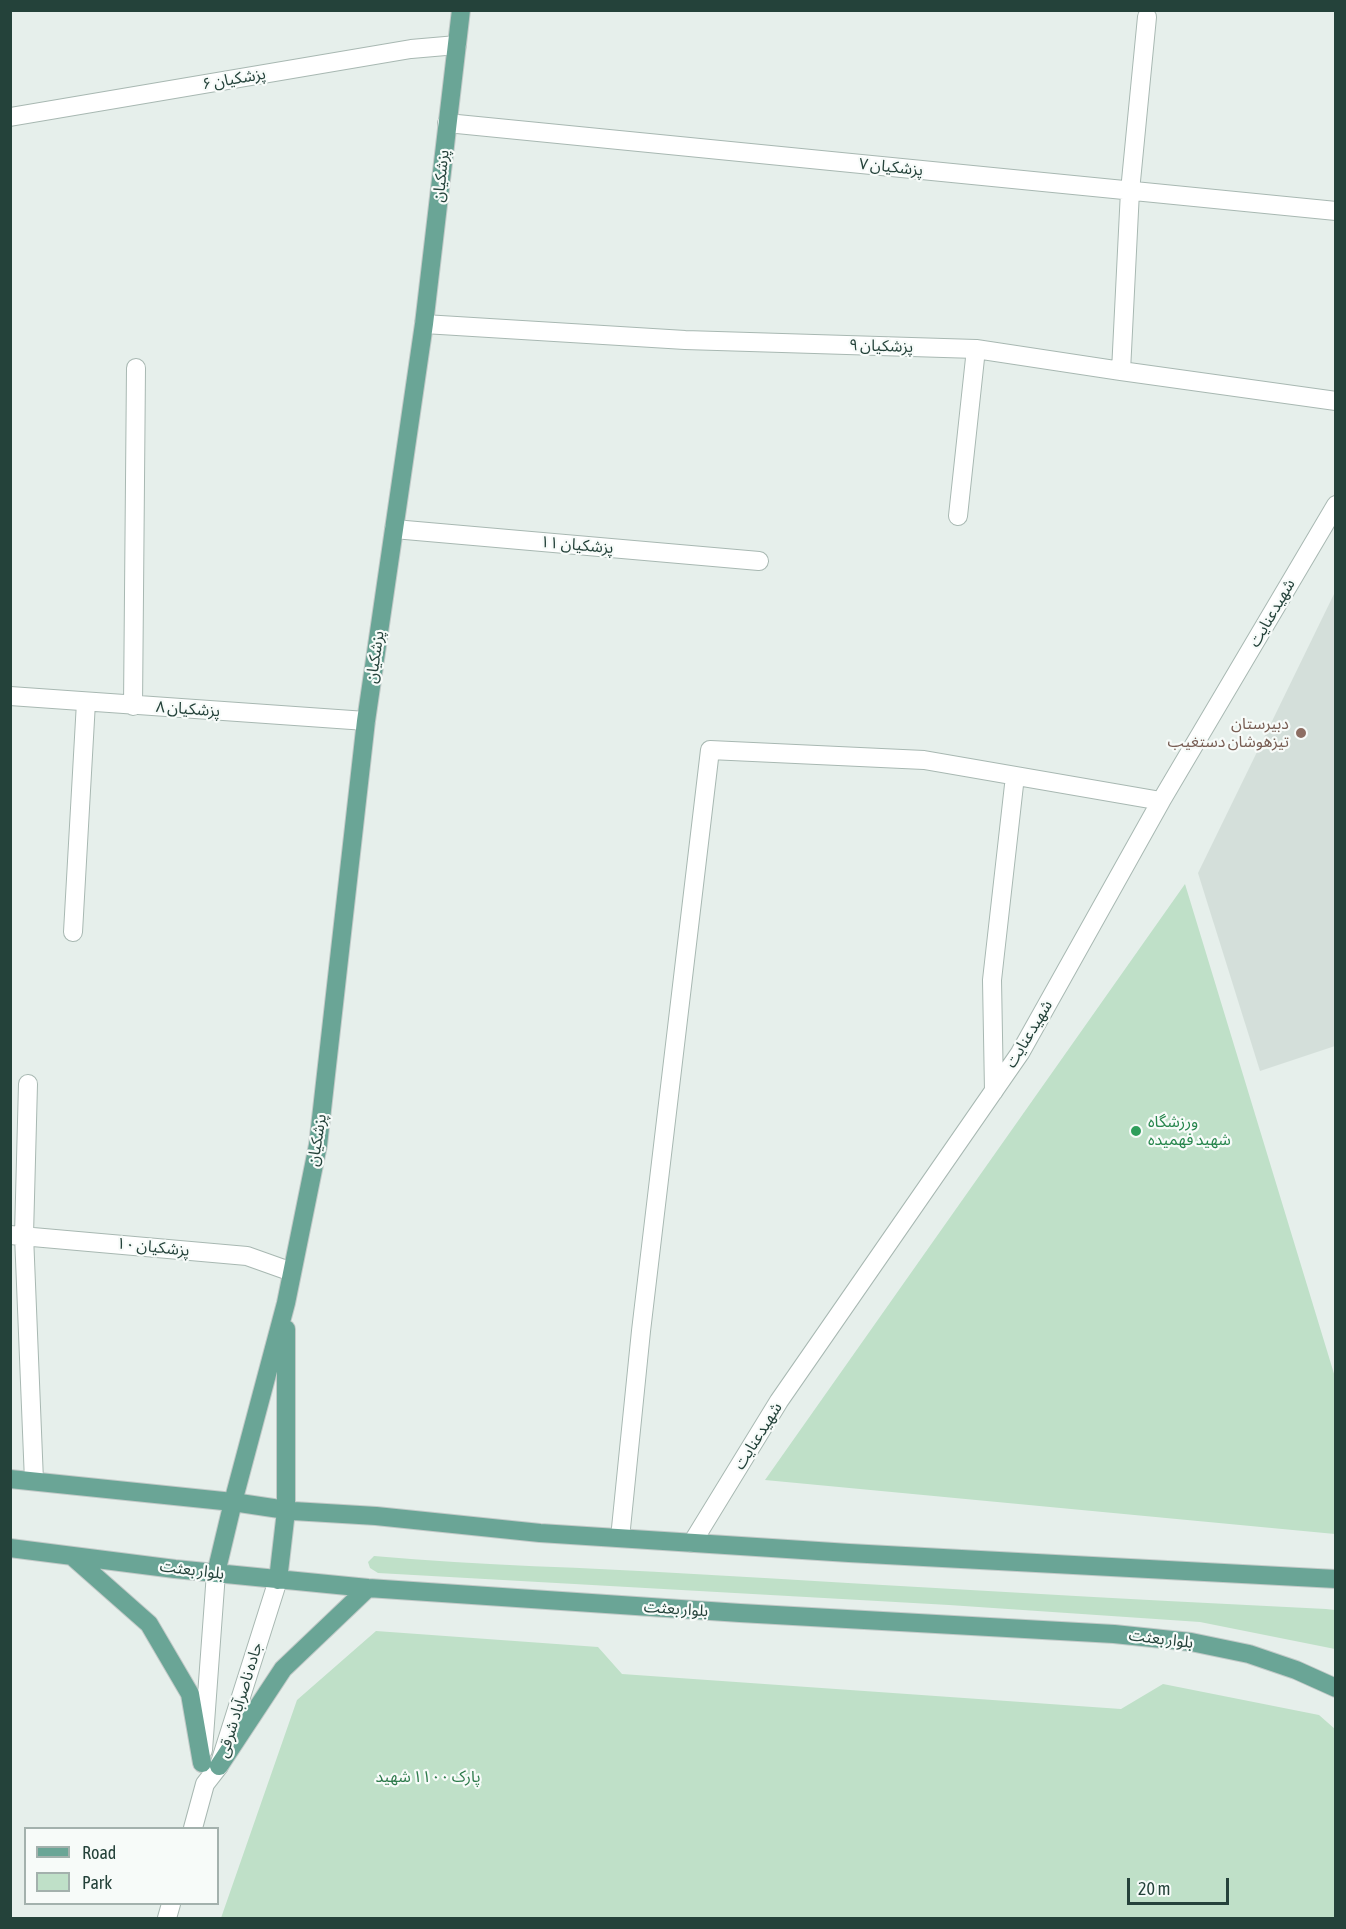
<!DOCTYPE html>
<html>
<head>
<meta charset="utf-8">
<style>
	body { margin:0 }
	#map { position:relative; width:1346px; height:1929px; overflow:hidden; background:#e6efeb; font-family:"Asap Condensed",sans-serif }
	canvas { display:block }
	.frame { position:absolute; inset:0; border:12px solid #24423a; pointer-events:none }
	.legend { position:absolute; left:24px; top:1827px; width:195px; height:78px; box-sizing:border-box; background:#f7fbf9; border:2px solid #a3b1ad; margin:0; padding:8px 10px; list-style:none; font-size:18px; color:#24423a }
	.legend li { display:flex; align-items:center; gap:12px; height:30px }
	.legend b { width:30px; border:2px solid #a3b1ad }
	.scale { position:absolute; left:1127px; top:1878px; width:102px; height:27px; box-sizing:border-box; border:3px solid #24423a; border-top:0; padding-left:8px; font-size:18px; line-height:21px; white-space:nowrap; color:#24423a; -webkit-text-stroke:4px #f7fbf9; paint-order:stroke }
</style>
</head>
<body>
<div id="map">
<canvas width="1346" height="1929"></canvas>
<div class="frame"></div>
<ul class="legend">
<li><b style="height:8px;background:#6aa596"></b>Road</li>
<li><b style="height:16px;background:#bfe0c8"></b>Park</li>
</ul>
<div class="scale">20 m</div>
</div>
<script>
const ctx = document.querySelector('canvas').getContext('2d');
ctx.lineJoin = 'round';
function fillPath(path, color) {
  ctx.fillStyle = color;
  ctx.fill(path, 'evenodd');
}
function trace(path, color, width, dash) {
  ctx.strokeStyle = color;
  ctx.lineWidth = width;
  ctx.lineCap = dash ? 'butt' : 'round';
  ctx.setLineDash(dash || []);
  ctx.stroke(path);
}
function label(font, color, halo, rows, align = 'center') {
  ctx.font = font + ' "Asap Condensed","Noto Sans Arabic",sans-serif';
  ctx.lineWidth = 4.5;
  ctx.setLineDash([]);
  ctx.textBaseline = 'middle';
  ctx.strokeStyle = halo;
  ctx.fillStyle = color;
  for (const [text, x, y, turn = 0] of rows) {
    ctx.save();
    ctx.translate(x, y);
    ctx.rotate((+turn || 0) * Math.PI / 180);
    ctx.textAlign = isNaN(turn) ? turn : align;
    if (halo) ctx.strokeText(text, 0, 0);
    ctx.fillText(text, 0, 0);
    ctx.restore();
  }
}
const built = new Path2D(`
	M 1335,592 L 1335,1046 L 1260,1071 L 1198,873 Z`);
const green = new Path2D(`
	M 1185,884 L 1335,1377 L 1335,1534 L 765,1480 Z
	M 374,1556 C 481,1566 588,1567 694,1574 C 905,1586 1115,1599 1326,1609 L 1335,1610 L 1335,1649 L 1200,1622 L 949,1605 L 378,1573 L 370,1568 L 368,1562 Z
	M 376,1631 L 598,1647 L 622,1674 L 1121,1709 L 1163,1684 L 1319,1715 L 1335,1729 L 1335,1918 L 221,1918 L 297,1700 Z`);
const minor = new Path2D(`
	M 10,117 L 411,49 L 457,45
	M 447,123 L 1336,211
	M 424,324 L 685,340 L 976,349 L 1121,371 L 1336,401
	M 1121,371 L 1130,191 L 1147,17
	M 958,516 L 976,349
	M 394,529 L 759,561
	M 10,696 L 366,721
	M 133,706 L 136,368
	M 73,932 L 86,702
	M 28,1084 L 24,1235 L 34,1481
	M 994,1091 L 992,980 L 1015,776
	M 10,1235 L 247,1256 L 292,1272
	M 620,1538 L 641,1331 L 710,750 L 924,760 L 1161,801
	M 692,1543 L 779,1401 L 1020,1053 L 1161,801 L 1336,505
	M 203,1750 L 216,1573
	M 193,1828 L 205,1784 L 219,1766 L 278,1580
	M 167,1918 L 171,1904`);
const major = new Path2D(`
	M 10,1479 L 233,1502 L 293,1511 L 376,1516 L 540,1533 L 849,1553 L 1336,1579
	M 10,1548 L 175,1569 L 368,1588 L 740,1613 L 1114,1634 L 1191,1642 L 1249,1654 L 1296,1670 L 1336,1688
	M 72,1556 L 149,1624 L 190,1694 L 202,1763
	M 216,1573 L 233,1502 L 286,1303 L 318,1145 L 366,721 L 424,324 L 461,10
	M 278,1580 L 286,1511 L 286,1329
	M 219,1766 L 283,1669 L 368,1588`);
const markers = [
	[1301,733,6,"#8d6e63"],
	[1136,1131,6,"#2e9e5b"]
];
const streetNames = [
	["پزشکیان ۶",234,79,-10],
	["پزشکیان ۷",891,167,6],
	["پزشکیان",441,176,-84],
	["پزشکیان ۹",881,346,2],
	["پزشکیان ۱۱",577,545,5],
	["شهیدعنایت",1272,613,-60],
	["پزشکیان",375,657,-82],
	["پزشکیان ۸",188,709,4],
	["شهیدعنایت",1029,1034,-59],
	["پزشکیان",317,1140,-81],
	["پزشکیان ۱۰",153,1247,6],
	["شهیدعنایت",758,1436,-58],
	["بلوار بعثت",192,1570,7],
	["بلوار بعثت",676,1609,4],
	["بلوار بعثت",1161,1639,7],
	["جاده ناصرآباد شرقی",240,1700,-73]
];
const educationNames = [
	["دبیرستان",1289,724],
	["تیزهوشان دستغيب",1289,742]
];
const leisureNames = [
	["ورزشگاه",1148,1122],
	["شهید فهمیده",1148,1140]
];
const parkNames = [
	["پارک ۱۱۰۰ شهید",428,1777]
];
fillPath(built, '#d4dfda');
fillPath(green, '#bfe0c8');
trace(minor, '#a8b8b2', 20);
trace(major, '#c2cac8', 20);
trace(minor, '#fff', 18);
trace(major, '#6aa596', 18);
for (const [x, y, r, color] of markers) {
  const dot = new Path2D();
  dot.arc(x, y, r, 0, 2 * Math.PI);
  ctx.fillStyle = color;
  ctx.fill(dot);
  trace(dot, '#f7fbf9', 2);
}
label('16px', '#24423a', '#f7fbf9', streetNames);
label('16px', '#785e54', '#f7fbf9', educationNames, 'right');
label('16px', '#27864d', '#f7fbf9', leisureNames, 'left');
label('16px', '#2d7a4b', '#f7fbf9', parkNames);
</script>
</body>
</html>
